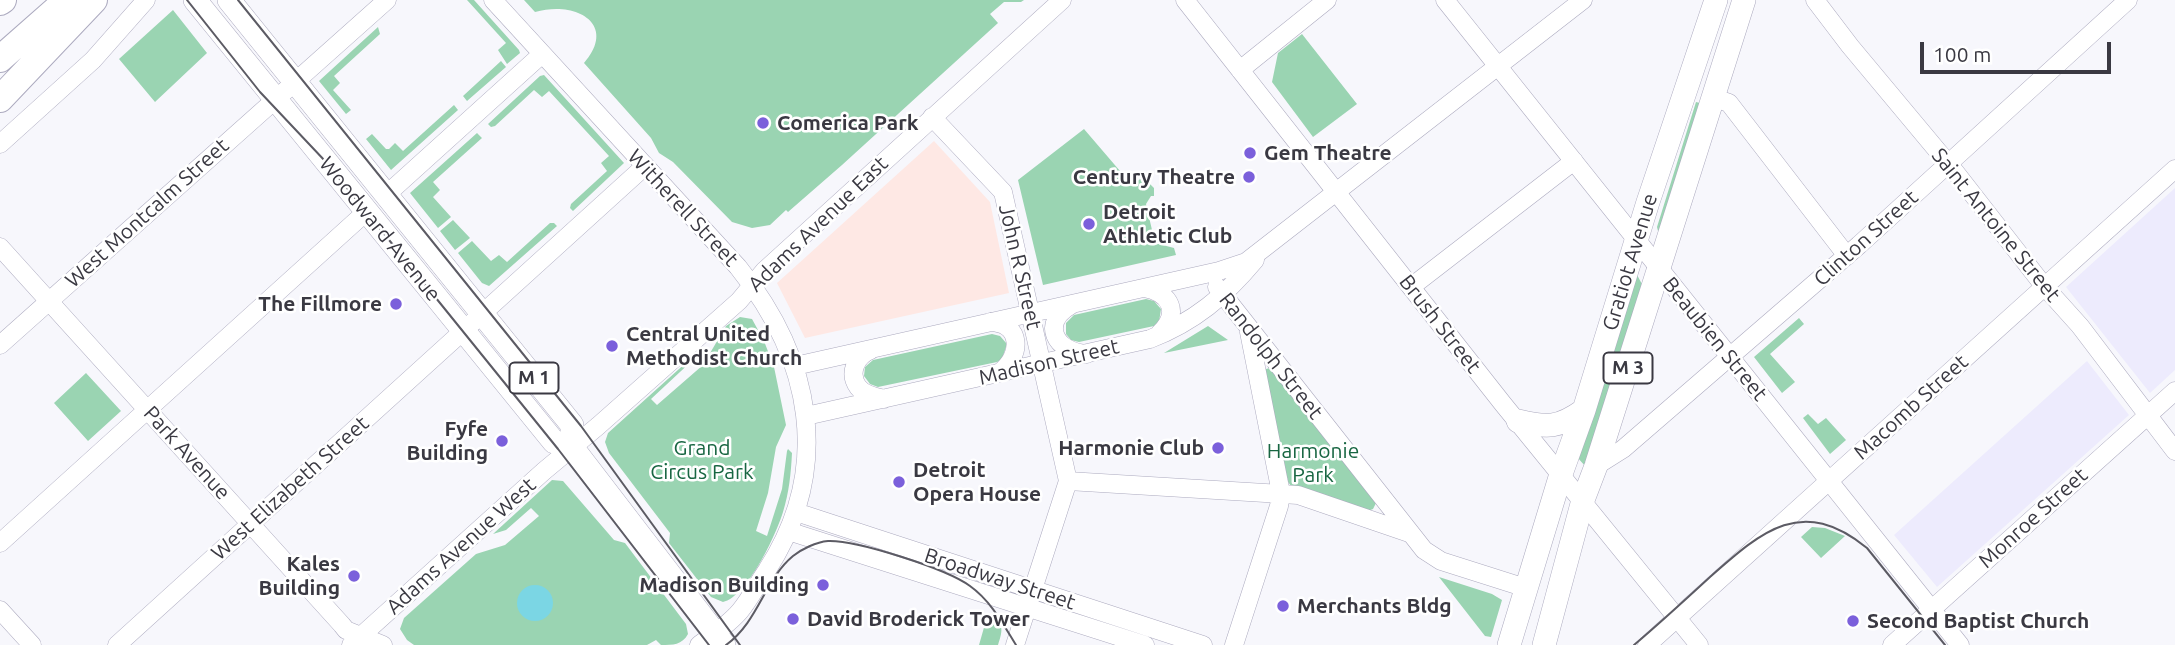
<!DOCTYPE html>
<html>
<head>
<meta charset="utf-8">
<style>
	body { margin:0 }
	#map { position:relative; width:2175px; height:645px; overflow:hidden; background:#f7f7fc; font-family:Ubuntu,sans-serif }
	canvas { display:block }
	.scale { position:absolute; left:1920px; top:42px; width:191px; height:32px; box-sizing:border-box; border:4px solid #3a3942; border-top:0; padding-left:9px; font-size:21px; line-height:24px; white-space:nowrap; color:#3a3942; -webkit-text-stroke:5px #fff; paint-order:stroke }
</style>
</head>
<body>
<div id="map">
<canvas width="2175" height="645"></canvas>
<div class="scale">100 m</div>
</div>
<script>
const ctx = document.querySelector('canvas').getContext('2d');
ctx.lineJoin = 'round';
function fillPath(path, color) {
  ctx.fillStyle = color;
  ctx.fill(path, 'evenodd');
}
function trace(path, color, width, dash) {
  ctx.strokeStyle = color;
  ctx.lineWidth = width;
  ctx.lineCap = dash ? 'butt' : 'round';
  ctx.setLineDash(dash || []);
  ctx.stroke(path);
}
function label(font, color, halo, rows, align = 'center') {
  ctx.font = font + ' Ubuntu,sans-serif';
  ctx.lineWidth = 5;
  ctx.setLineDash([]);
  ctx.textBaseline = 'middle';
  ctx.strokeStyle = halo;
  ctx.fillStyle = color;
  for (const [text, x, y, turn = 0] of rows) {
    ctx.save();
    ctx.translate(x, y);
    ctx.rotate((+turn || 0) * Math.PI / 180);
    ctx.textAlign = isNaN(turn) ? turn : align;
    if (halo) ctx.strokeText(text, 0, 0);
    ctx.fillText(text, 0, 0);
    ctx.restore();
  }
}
const commercial = new Path2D(`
	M 2175,188 L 2175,370 L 2150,393 L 2066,287 Z
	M 2087,361 L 2129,415 L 1937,587 L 1894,535 Z`);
const education = new Path2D(`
	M 934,141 L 990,202 L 1009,293 L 805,338 L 777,283 Z`);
const green = new Path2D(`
	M 467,0 L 474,0 L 519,50 L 520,53 L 507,64 L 498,50 L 506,43 Z
	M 524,0 L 1024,0 L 1021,2 L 1004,2 L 990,14 L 998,23 L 842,165 L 788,212 L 786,210 L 770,225 L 752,228 L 732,222 L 673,162 L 659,153 L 651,138 L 584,63 C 618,24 576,0 535,12 Z
	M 173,10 L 207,53 L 155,102 L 119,59 Z
	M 378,27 L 380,34 L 334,76 L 340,83 L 333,90 L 351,110 L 346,114 L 319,81 Z
	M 1302,34 L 1357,104 L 1313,137 L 1272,82 L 1278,53 Z
	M 501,61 L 506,67 L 467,101 L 463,96 Z
	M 544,75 L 624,163 L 573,211 L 570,208 L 571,204 L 607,171 L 601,163 L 609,156 L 549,91 L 542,97 L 534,90 L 495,126 L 491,127 L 488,124 L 540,76 Z
	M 1696,102 L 1700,103 L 1662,229 L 1658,231 L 1657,227 Z
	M 454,105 L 458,110 L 391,170 L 366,139 L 372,134 L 386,149 L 389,149 L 395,143 L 403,151 Z
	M 1084,129 L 1132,185 L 1143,177 L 1154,188 L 1154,196 L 1151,196 L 1146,204 L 1155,243 L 1174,248 L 1176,255 L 1043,285 L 1018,180 Z
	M 477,133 L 482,138 L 433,182 L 440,190 L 433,197 L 451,217 L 438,228 L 410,193 Z
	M 453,220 L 470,238 L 455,250 L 440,231 Z
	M 550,223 L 554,223 L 557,226 L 489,286 L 482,283 L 458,253 L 472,241 L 491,261 L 499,255 L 507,262 Z
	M 1636,273 L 1643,286 L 1586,467 L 1577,457 Z
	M 1146,299 L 1154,301 L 1161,309 L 1159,322 L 1154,326 L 1079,342 L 1071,340 L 1066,334 L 1066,323 L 1074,315 Z
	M 740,317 L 752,319 L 764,341 L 774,367 L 786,425 L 776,447 L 768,493 L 756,531 L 767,536 L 782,489 L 787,451 L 788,449 L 792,453 C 791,473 789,493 783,512 C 776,535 747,597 723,602 L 711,597 L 669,543 L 670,533 L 609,453 L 605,442 L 608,433 L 699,351 L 695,358 L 651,399 L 657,405 L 703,365 L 726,326 Z
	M 1799,318 L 1804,324 L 1770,354 L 1795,382 L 1782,393 L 1754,357 Z
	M 1208,326 L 1228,340 L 1164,353 Z
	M 992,334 L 1000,336 L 1007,344 L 1002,359 L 997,362 L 878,387 L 870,384 L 864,376 L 865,367 L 873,360 Z
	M 1270,368 L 1376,503 L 1373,509 L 1368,511 L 1291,486 L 1288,482 L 1265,377 L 1266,369 Z
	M 86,373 L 121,411 L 88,441 L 54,403 Z
	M 1808,414 L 1818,424 L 1826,418 L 1846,440 L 1830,454 L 1803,418 Z
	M 552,480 L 563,481 L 614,540 L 625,543 L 686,624 L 688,634 C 682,645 673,645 661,645 L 656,640 L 647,645 L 414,645 L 407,640 L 400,629 L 404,618 L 476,554 L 505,545 L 539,516 L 531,508 L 506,530 L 493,534 Z
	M 1812,527 L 1825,528 L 1845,536 L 1821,558 L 1801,537 Z
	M 1439,577 L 1492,594 L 1502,600 L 1491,637 L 1485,636 Z
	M 987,617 C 1005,622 1003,630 998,645 L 979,645 Z`);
const water = new Path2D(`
	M517 603a18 18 0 1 1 36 0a18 18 0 1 1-36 0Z`);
const minor = new Path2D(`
	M 493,0 L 738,267 C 812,359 833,468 767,570 C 758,583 750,599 740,611 C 729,624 713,635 699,645
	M 1185,0 L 1503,404 L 1699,645
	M 1445,0 L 1960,645
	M 1815,0 L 1850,46 L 1956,173 L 2044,286 L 2080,326 L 2175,451
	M 1240,70 L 1327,0
	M 1712,97 L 1729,103 L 1847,256
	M 932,117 L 1003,192 L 1068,481 L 1015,645
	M 0,144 L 93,60 L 146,0
	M 386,195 L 541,55
	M 0,247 L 342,625 L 346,630 L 383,645
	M 1217,287 L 1424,550 L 1441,561 L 1526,588
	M 1411,287 L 1574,161
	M 1144,288 C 1171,293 1181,313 1159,334
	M 1071,305 C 1040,323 1055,352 1087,354
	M 990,322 C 1023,323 1022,357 999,373
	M 0,345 L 387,0
	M 871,350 C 856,356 848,373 858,387 C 864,395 875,397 884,399
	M 795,366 L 1219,271 L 1246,262 L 1583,0
	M 806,416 L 1150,339 C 1194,322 1225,296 1255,260
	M 1596,466 L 1623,449 L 1859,245 L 2128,0
	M 1068,481 L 1298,495 L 1409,533
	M 796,512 L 1203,645
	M 788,531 L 1145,645
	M 0,543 L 366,212
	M 0,610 L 32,645
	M 117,645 L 645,166
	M 351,645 L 544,471 L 598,426 L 739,301 L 764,271 L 1062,0
	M 1234,645 L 1279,506 L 1281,493 L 1249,332
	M 1647,645 L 2175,169
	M 1892,645 L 2175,391`);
const major = new Path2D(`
	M 195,0 L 554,442 L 572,447
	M 229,0 L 572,425 L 572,447 L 724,645
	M 1518,421 C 1547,428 1559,428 1584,410
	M 1509,645 L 1561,474 L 1584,410 L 1648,202 L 1716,0
	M 1544,645 L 1583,500 L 1596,466 L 1744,0`);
const highway = new Path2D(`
	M 0,2 L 3,0
	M 0,59 L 67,0
	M 0,99 L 94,0`);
const tram = new Path2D(`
	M 187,0 L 260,92 L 326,162 L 558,449 L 709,645
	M 238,0 L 581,426 L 740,645
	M 726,645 C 759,621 764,580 793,556 C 802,549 816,542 828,541 C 857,540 947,569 970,586 C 991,601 1003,624 1016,645
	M 1634,645 C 1660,623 1685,600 1710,577 C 1762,531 1802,495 1867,548 L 1945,645`);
const markers = [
	[763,123,7,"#7b60db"],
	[1250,153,7,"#7b60db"],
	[1249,177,7,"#7b60db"],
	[1089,224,7,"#7b60db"],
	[396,304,7,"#7b60db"],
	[612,346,7,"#7b60db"],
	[502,441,7,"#7b60db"],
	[1218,448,7,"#7b60db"],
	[899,482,7,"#7b60db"],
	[354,576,7,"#7b60db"],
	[823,585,7,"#7b60db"],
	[1283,606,7,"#7b60db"],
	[793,619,7,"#7b60db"],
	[1853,621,7,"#7b60db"]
];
const shields = [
	[1628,368,49],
	[534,378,49]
];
const shieldNames = [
	["M 3",1628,368],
	["M 1",534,378]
];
const poiNames = [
	["Comerica Park",777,123],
	["Gem Theatre",1264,153],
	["Century Theatre",1235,177,"right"],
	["Detroit",1103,212],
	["Athletic Club",1103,236],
	["The Fillmore",382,304,"right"],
	["Central United",626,334],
	["Methodist Church",626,358],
	["Fyfe",488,429,"right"],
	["Building",488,453,"right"],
	["Harmonie Club",1204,448,"right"],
	["Detroit",913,470],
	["Opera House",913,494],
	["Kales",340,564,"right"],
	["Building",340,588,"right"],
	["Madison Building",809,585,"right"],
	["Merchants Bldg",1297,606],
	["David Broderick Tower",807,619],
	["Second Baptist Church",1867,621]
];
const streetNames = [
	["Witherell Street",683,208,47],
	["West Montcalm Street",147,213,-42],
	["Adams Avenue East",818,224,-44],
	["Saint Antoine Street",1996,225,51],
	["Woodward Avenue",380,229,51],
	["Clinton Street",1866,238,-42],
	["Gratiot Avenue",1630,262,-73],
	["John R Street",1020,267,77],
	["Brush Street",1440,324,52],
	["Beaubien Street",1715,339,51],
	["Randolph Street",1271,356,52],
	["Madison Street",1049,362,-13],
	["Macomb Street",1911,407,-42],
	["Park Avenue",187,453,48],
	["West Elizabeth Street",290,488,-42],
	["Monroe Street",2033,518,-42],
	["Adams Avenue West",461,546,-42],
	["Broadway Street",1000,579,18]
];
const parkNames = [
	["Grand",702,448],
	["Circus Park",702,472],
	["Harmonie",1313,451],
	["Park",1313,475]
];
fillPath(commercial, '#edebfd');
fillPath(education, '#fee8e4');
fillPath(green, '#9ad4b2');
fillPath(water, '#7bd6e4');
trace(minor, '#acaabf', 19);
trace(major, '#acaabf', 24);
trace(highway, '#acaabf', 28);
trace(minor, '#fff', 18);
trace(major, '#fff', 23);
trace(highway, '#fff', 26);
trace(tram, '#5c5b64', 2);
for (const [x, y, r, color] of markers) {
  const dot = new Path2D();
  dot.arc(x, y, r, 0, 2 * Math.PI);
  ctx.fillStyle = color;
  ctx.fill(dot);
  trace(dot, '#fff', 2.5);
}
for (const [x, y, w] of shields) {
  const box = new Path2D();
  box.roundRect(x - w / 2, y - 15.5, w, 31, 5);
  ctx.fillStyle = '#fff';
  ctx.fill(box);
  trace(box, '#3a3942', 2);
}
label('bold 19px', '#3a3942', null, shieldNames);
label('bold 21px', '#3a3942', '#fff', poiNames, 'left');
label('21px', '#3a3942', '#fff', streetNames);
label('21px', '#186642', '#fff', parkNames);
</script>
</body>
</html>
